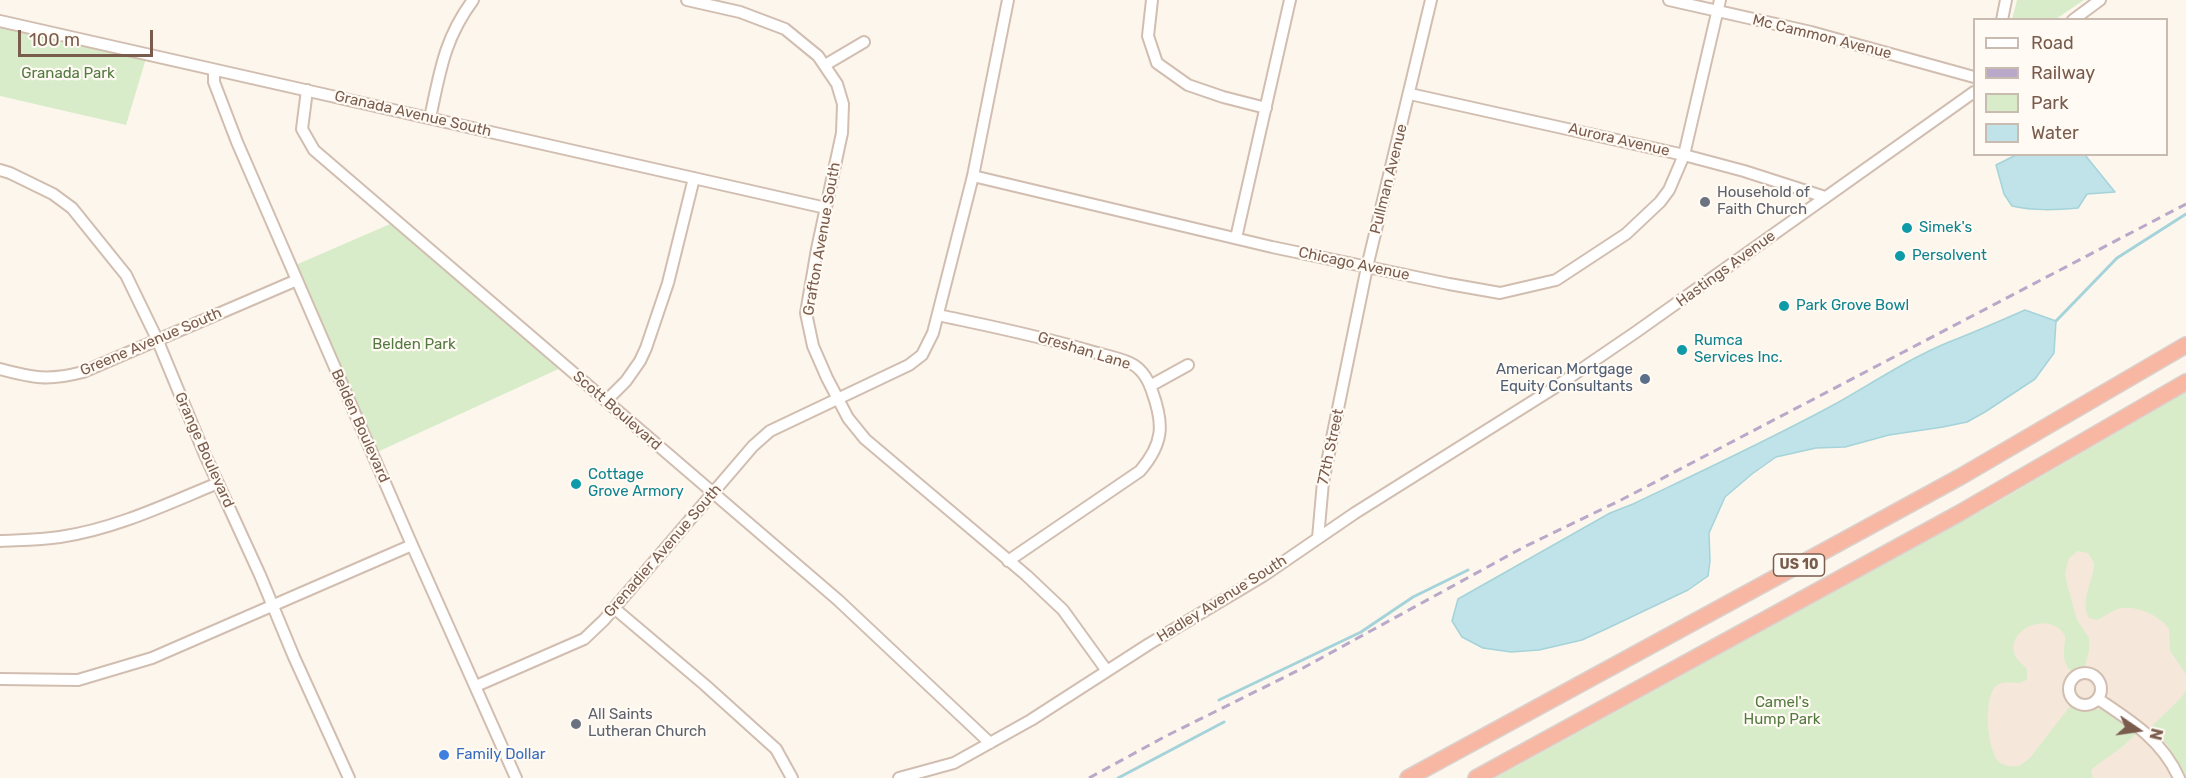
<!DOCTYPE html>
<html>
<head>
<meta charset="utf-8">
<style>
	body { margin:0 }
	#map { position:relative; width:2186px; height:778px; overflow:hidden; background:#fdf6ec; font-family:Rubik,sans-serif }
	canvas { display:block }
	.legend { position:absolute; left:1973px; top:18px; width:195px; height:138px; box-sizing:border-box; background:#fffaf3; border:2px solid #cabbb1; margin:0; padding:8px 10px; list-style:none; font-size:18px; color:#7a5c4d }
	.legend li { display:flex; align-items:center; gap:12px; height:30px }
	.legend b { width:30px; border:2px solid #cabbb1 }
	.north { position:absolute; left:2108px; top:700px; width:60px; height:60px; -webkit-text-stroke:4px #fffaf3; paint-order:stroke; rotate:103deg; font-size:16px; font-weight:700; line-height:24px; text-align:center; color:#7a5c4d }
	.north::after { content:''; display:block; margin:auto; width:21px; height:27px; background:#7a5c4d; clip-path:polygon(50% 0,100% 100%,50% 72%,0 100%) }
	.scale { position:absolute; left:18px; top:30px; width:135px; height:27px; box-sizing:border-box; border:3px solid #7a5c4d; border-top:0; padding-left:8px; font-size:18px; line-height:21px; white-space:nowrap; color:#7a5c4d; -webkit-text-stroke:4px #fffaf3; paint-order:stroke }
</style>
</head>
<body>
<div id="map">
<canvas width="2186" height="778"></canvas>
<ul class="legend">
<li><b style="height:8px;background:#fff"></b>Road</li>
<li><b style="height:8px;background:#b9a8c9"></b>Railway</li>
<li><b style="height:16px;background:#d8ecc9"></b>Park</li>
<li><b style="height:16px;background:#bfe3e8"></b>Water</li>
</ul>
<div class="north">N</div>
<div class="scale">100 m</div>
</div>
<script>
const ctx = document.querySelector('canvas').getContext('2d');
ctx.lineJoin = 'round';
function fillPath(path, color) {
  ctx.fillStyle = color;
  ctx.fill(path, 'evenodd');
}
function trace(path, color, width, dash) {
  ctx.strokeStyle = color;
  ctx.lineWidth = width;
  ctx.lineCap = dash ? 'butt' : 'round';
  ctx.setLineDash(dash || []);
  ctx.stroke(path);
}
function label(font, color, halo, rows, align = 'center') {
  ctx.font = font + ' Rubik,sans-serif';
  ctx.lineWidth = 4.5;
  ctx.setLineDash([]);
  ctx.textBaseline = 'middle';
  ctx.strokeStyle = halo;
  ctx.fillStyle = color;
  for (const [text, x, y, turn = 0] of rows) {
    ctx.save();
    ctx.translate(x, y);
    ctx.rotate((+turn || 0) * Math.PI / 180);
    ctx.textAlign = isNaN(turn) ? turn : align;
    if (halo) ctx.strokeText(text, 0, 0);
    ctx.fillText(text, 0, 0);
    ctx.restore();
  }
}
const residential = new Path2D(`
	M 2186,403 L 2186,778 L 1803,778 Z`);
const green = new Path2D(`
	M 2017,0 L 2084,0 L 2056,19 L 2012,19 Z
	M 0,21 L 147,55 L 126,125 L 0,96 Z
	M 397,221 L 565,366 L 373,454 L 291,267 Z
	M 2186,392 L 2186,674 L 2170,651 L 2169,629 C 2160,615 2134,604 2118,609 C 2111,611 2104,617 2097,620 L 2089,618 C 2079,600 2094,581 2094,563 L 2088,553 L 2078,551 L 2069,558 L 2065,573 L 2067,584 L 2077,620 L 2089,638 L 2089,651 L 2085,666 L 2071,671 C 2060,660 2065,650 2065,636 C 2051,610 2005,628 2015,655 C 2017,661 2023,664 2027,669 L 2027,679 C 2018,688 2005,677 1996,686 C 1983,699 1987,745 1997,760 C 2002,766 2011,767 2019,766 L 2030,758 L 2071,705 L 2081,710 L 2101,709 L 2138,732 L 2122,747 L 2093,768 L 2091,771 L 2093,778 L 1495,778 L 1992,505 Z
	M 2186,690 L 2186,776 L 2167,745 L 2151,727 L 2181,698 Z`);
const water = new Path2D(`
	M 2018,154 L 2085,155 L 2115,192 L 2087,194 L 2078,208 C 2055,210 2034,211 2012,206 L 2004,194 L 1996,165 Z
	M 2025,310 L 2056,321 L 2054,353 L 2035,379 L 1985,412 L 1967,422 L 1943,427 L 1889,435 L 1845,447 L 1816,448 L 1776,457 L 1752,474 L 1725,497 L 1709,533 L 1710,561 L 1708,576 L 1688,590 L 1606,629 L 1582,640 L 1539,650 L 1511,652 L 1483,648 L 1462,637 L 1452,621 L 1458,599 L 1610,513 L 1633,504 C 1702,471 1771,439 1837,403 C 1874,382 1910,358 1949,342 C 1975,332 2000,321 2025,310 Z`);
const stream = new Path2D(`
	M 2056,321 L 2117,258 L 2186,214
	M 1219,700 L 1361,632 L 1413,597 L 1468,570
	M 1118,778 L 1224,722`);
const minor = new Path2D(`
	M 687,0 L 740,12 L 785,29 L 818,56 L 837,84 L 843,104 L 842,133 L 817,249 L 806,313 L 813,346 L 827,378 L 848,418 L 865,439 L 1026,575 L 1063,610 L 1107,671
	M 1152,0 L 1148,36 L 1157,63 L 1188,85 L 1223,97 L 1266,108
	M 1669,0 L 1811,32 L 1974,77
	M 2002,20 L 2006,0
	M 2073,20 L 2100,0
	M 0,21 L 826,208
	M 825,65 L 864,42
	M 214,70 L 214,82 L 237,142 L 412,545 L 516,778
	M 307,90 L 302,129 L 314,150 L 838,600 L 990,743
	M 1410,94 L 1684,155 L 1744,171 L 1825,197
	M 430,118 C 440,72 444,39 473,0
	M 0,170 L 10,173 L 53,194 L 72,208 L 126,275 L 157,339 L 205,455 L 260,575 L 294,657 L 349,778
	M 973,176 L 1272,247 L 1449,284 L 1500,293 L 1556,280 L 1626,234 L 1660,202 L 1669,190 L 1684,155 L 1720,0
	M 1236,238 L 1290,0
	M 938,315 C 989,326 1040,336 1090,351 C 1103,355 1117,357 1130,363 C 1141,368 1148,379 1152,391 C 1164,424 1164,443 1140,471 L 1008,561
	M 0,369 C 34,378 48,381 83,372 L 297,280
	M 1150,386 L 1188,365
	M 606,401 L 626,381 L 640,361 L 646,348 L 668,283 L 694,178
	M 1318,538 L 1323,482 L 1367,267 L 1431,0
	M 0,541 C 20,540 40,540 60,537 C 115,529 167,504 218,483
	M 614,608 L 705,685 L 776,749 L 792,778
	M2069 689a16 16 0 1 1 32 0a16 16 0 1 1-32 0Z
	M 0,679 L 78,680 L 152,658 L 412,545
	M 476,686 L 584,639 L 604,620 L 753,446 L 770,431 L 909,365 L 922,355 L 933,333 L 973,176 L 1008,0
	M 2098,699 C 2131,721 2162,740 2179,778
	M 899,778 L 954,763 L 1031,720 L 1149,644 L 1263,576 L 1355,513 L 1554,388 L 1636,332 L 1974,92`);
const highway = new Path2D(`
	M 1408,778 L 1960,477 L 2186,345
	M 1476,778 L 1958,514 L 2186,382`);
const rail = new Path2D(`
	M 1089,778 L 1166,736 L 1303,668 L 1524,547 L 1621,500 L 2186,204`);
const markers = [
	[1705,202,6,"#6b7280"],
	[1907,228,6,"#0f9aa8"],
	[1900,256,6,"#0f9aa8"],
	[1784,306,6,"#0f9aa8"],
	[1682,350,6,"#0f9aa8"],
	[1645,379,6,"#5c6f8a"],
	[576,484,6,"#0f9aa8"],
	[576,724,6,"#6b7280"],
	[444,755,6,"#3f7fe0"]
];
const shields = [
	[1799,565,51]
];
const shieldNames = [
	["US 10",1799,565]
];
const streetNames = [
	["Mc Cammon Avenue",1822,37,14],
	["Granada Avenue South",413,114,13],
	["Aurora Avenue",1619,140,13],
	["Pullman Avenue",1389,179,-76],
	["Grafton Avenue South",822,239,-80],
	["Chicago Avenue",1354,264,12],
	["Hastings Avenue",1726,269,-36],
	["Greene Avenue South",151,342,-23],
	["Greshan Lane",1084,351,17],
	["Scott Boulevard",617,411,41],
	["Belden Boulevard",360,426,66],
	["77th Street",1331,447,-78],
	["Grange Boulevard",204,450,66],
	["Grenadier Avenue South",663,551,-49],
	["Hadley Avenue South",1222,599,-32]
];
const parkNames = [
	["Granada Park",68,74],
	["Belden Park",414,345],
	["Camel's",1782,703],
	["Hump Park",1782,720]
];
const worshipNames = [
	["Household of",1717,193],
	["Faith Church",1717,210],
	["All Saints",588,715],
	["Lutheran Church",588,732]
];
const cultureNames = [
	["Simek's",1919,228],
	["Persolvent",1912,256],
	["Park Grove Bowl",1796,306],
	["Rumca",1694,341],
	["Services Inc.",1694,358],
	["Cottage",588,475],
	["Grove Armory",588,492]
];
const serviceNames = [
	["American Mortgage",1633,370],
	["Equity Consultants",1633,387]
];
const shopNames = [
	["Family Dollar",456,755]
];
fillPath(residential, '#f5e8da');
fillPath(green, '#d8ecc9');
fillPath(water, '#bfe3e8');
trace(water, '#a5d3da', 1.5);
trace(stream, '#a5d3da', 3);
trace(minor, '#d1beb0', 14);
trace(highway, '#dad1cd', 18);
trace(minor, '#fff', 10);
trace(highway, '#f7b7a3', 15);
trace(rail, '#b9a8c9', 3, [9, 6]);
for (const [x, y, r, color] of markers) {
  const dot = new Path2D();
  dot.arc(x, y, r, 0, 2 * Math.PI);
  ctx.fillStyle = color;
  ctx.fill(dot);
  trace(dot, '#fffaf3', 2);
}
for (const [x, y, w] of shields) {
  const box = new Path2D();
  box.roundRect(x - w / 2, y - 11, w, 22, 4.5);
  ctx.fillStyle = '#fffaf3';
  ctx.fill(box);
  trace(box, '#7a5c4d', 1.5);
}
label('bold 14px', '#7a5c4d', null, shieldNames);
label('15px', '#7a5c4d', '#fffaf3', streetNames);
label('15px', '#537a41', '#fffaf3', parkNames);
label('15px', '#5b616d', '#fffaf3', worshipNames, 'left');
label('15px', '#0d838f', '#fffaf3', cultureNames, 'left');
label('15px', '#4e5e75', '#fffaf3', serviceNames, 'right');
label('15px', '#366cbe', '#fffaf3', shopNames, 'left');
</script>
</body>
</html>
